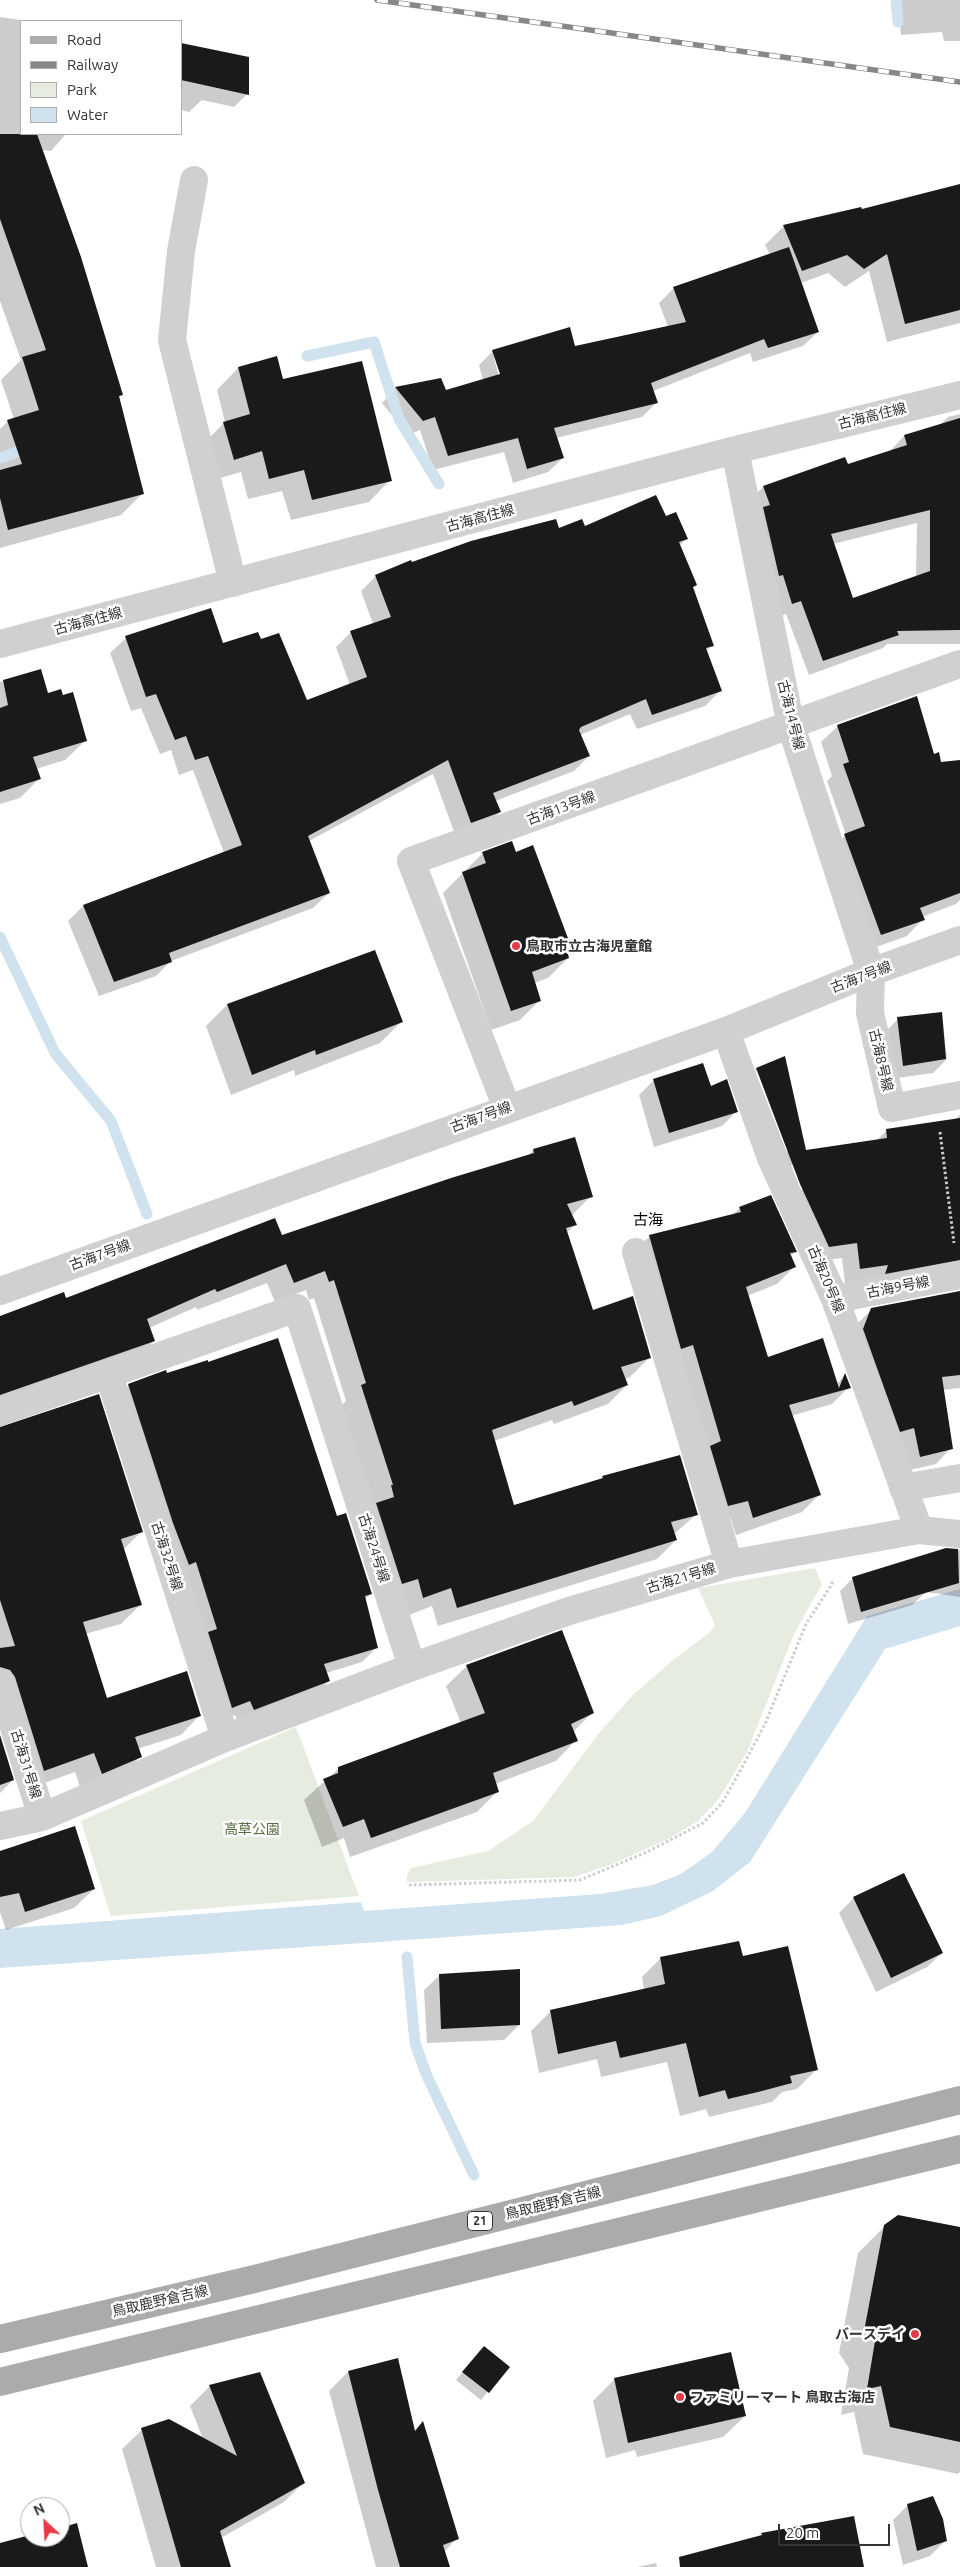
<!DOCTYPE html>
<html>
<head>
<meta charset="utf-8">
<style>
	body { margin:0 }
	#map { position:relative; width:960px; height:2567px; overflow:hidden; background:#fff; font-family:Ubuntu,sans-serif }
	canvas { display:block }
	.legend { position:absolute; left:20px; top:20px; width:162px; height:115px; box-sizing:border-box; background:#fff; border:1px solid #adadad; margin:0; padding:6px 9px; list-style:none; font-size:15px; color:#333 }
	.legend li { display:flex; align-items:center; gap:10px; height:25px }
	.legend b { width:25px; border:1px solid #adadad }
	.north { position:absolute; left:20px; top:2497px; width:50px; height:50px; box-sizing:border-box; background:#fff; border:1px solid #adadad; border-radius:50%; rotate:335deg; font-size:14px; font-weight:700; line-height:20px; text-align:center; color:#333 }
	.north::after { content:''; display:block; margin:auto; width:18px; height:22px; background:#e63946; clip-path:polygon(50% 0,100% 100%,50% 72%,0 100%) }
	.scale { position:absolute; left:778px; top:2524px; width:112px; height:22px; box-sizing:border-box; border:2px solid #333; border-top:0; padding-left:6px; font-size:15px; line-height:18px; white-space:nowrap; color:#333; -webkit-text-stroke:4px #fff; paint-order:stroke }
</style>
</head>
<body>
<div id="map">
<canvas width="960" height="2567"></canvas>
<ul class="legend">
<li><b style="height:6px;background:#ababab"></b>Road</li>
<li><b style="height:6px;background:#888"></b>Railway</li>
<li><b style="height:14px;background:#e6ecdf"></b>Park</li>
<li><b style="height:14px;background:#cfe2ee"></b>Water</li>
</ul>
<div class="north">N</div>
<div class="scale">20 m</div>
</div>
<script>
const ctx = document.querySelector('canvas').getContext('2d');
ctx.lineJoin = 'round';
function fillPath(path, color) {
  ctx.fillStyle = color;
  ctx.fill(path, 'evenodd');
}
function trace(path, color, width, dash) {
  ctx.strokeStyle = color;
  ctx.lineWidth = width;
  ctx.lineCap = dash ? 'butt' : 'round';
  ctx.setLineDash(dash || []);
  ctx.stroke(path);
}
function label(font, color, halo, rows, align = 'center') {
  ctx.font = font + ' Ubuntu,"Noto Sans JP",sans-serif';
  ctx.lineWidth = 5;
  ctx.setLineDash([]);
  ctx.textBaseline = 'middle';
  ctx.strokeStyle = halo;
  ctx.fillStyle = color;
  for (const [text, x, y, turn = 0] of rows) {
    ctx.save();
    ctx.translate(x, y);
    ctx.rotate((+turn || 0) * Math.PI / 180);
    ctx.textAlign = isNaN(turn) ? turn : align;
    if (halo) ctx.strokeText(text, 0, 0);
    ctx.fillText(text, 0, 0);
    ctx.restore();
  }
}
const green = new Path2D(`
	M 815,1568 L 822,1584 L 794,1634 L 747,1752 L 718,1800 L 698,1821 L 668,1839 L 612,1864 L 574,1877 L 407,1882 L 407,1875 L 411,1868 L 488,1851 L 533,1821 L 599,1733 L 634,1694 L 672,1661 L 710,1632 L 715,1625 L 698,1588 Z
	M 296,1727 L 359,1896 L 111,1916 L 81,1821 Z`);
const water = new Path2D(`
	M 960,1589 L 960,1626 L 885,1649 L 750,1862 L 713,1891 L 661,1916 L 622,1925 L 566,1929 L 0,1968 L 0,1929 L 361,1902 L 364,1911 L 600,1894 L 653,1885 L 681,1874 L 712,1852 L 745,1813 L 867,1616 Z`);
const shadow = new Path2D(`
	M 898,0 L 960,0 L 960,41 L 944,41 L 942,32 L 901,35 Z
	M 0,17 L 28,21 L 21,21 L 21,134 L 66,134 L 51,151 L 0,146 Z
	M 181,44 L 247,94 L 234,107 L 202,100 L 189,112 L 181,110 Z
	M 0,174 L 122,394 L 118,398 L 143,493 L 121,515 L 0,548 L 0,429 L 8,421 L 14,419 L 1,380 L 21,360 L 0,301 Z
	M 960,185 L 960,323 L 887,342 L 869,271 L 845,287 L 828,273 L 801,283 L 818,332 L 803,346 L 753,362 L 750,353 L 653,391 L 656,403 L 642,417 L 556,438 L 563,458 L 548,472 L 513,483 L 504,452 L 433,470 L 420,430 L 408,435 L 382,403 L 396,388 L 440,379 L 445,391 L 483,380 L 479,365 L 493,351 L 574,348 L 668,327 L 659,303 L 674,288 L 770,255 L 765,245 L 784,226 L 861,211 ZM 494,358 L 496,358 L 502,380 L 500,381 Z
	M 276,358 L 282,380 L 390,480 L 369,502 L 291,520 L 282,491 L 248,499 L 241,472 L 213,480 L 203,444 L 225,422 L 217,390 L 238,368 Z
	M 960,414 L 960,644 L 887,644 L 883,648 L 809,675 L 786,614 L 778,617 L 749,501 L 763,487 L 845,459 L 847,466 L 890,451 L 904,436 L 939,426 L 948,417 ZM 917,523 L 916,577 L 852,599 L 833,544 Z
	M 666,518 L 687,538 L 679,546 L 696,585 L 692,588 L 712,645 L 706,651 L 720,691 L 705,706 L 637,729 L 630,714 L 580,735 L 589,756 L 574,771 L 495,801 L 500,812 L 484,827 L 456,837 L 433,774 L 309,841 L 329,893 L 313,908 L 171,961 L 156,976 L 99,996 L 68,921 L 83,906 L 224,853 L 193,770 L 179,775 L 171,750 L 160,754 L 141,708 L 131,711 L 110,653 L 126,638 L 222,645 L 260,641 L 307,702 L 350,685 L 336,647 L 351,632 L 373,624 L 361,591 L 376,576 L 411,564 L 558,529 Z
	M 40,670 L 47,695 L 85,741 L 65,760 L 36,769 L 40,778 L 20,798 L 0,804 L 0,682 Z
	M 838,726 L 933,755 L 941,763 L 960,761 L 960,900 L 956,904 L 922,917 L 923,919 L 907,936 L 865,951 L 828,852 L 846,835 L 827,781 L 832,776 L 821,742 Z
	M 483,853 L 516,853 L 568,941 L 564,945 L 568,958 L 548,978 L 534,983 L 540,1000 L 520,1020 L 491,1030 L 443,893 Z
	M 227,1005 L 401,1022 L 380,1043 L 295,1076 L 294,1070 L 231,1095 L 206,1026 Z
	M 942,1014 L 947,1059 L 933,1073 L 890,1079 L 884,1033 L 898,1019 Z
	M 784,1058 L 805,1152 L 876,1141 L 886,1131 L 953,1121 L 960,1115 L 960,1287 L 845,1284 L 842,1258 L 813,1262 L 741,1084 L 756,1069 ZM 758,1070 L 787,1146 L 787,1153 L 755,1071 ZM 791,1165 L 794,1165 L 803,1190 L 801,1190 Z
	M 654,1080 L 710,1087 L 737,1111 L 722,1126 L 654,1147 L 639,1095 Z
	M 533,1150 L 591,1196 L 571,1216 L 575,1225 L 566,1233 L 592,1312 L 650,1357 L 630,1377 L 625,1379 L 627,1385 L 608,1404 L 554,1424 L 552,1420 L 494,1441 L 513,1507 L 598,1481 L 603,1477 L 697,1514 L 674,1534 L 676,1540 L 657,1559 L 438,1626 L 432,1606 L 404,1617 L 342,1405 L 346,1401 L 314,1298 L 309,1300 L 306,1290 L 275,1302 L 267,1283 L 197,1310 L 196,1307 L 149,1328 L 154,1341 L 134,1360 L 0,1407 L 0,1317 L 282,1236 L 528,1156 Z
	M 740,1208 L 795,1252 L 790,1256 L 794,1267 L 777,1284 L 747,1296 L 767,1359 L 837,1384 L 845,1375 L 849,1387 L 832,1404 L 791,1416 L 819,1495 L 802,1512 L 736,1535 L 730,1517 L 711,1523 L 632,1253 L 650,1236 L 732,1215 Z
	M 960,1292 L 960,1388 L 942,1390 L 951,1448 L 936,1464 L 905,1471 L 856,1325 L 872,1309 Z
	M 167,1375 L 336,1517 L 371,1594 L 364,1600 L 377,1647 L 362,1662 L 326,1673 L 329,1681 L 315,1695 L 239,1723 L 235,1715 L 217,1721 L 115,1399 L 129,1385 Z
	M 0,1428 L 141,1532 L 123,1550 L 140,1605 L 121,1624 L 85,1634 L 106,1700 L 200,1715 L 181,1735 L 137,1749 L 140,1757 L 121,1776 L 82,1793 L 75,1772 L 25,1790 L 0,1710 Z
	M 946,1550 L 960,1550 L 960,1597 L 926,1592 L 912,1605 L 848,1624 L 840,1591 L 853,1578 Z
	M 467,1666 L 592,1713 L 573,1732 L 576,1740 L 556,1761 L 495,1784 L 497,1792 L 477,1812 L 350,1857 L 344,1838 L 322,1847 L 304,1800 L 338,1769 L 461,1723 L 446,1686 Z
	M 0,1739 L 13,1780 L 0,1793 Z
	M 0,1852 L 94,1889 L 74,1908 L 6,1930 L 0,1912 Z
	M 854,1898 L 942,1953 L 927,1967 L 876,1992 L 839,1913 Z
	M 661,1958 L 742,1958 L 816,2070 L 797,2089 L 782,2092 L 772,2102 L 709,2117 L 706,2109 L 680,2116 L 667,2062 L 601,2077 L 597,2059 L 539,2073 L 531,2031 L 550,2012 L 644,1990 L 642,1977 Z
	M 439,1976 L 519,2025 L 504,2040 L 427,2043 L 424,1990 Z
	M 885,2226 L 960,2228 L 960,2472 L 958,2474 L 863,2454 L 854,2412 L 841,2415 L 849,2368 L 839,2353 L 858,2253 Z
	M 484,2347 L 508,2367 L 481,2400 L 456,2380 Z
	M 397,2360 L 414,2432 L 422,2424 L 457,2538 L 444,2552 L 448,2567 L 376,2567 L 329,2391 L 348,2372 Z
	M 615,2379 L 745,2416 L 723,2437 L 637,2457 L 635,2450 L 606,2458 L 593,2401 Z
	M 210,2386 L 304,2482 L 284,2502 L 221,2538 L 230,2567 L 156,2567 L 122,2449 L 142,2430 L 203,2439 L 190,2406 Z
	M 908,2505 L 945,2541 L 930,2556 L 903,2565 L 893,2520 Z
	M 656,2563 L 657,2567 L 637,2567 Z`);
const stream = new Path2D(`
	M 896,0 L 898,22
	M 307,356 L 374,342 L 399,419 L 439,484
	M 0,458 L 31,447
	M 0,937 L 55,1053 L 111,1121 L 147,1214
	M 407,1957 L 415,2043 L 427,2076 L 474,2175`);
const building = new Path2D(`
	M 181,43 L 249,57 L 249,95 L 181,80 Z
	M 0,134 L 37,134 L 81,257 L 123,395 L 119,396 L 144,494 L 8,530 L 0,498 L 0,470 L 22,464 L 7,420 L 39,410 L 22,357 L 46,350 L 0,219 Z
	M 960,184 L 960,310 L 905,324 L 887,254 L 864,269 L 847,255 L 802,271 L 783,225 L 861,207 L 862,209 Z
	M 789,247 L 819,332 L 768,348 L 764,339 L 651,383 L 658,403 L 554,428 L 564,458 L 527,469 L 518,438 L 448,456 L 435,417 L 423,421 L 395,387 L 441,378 L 446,390 L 500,374 L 492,350 L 570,327 L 575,346 L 686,322 L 673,287 Z
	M 277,356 L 283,379 L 362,361 L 392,481 L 312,500 L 304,470 L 269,479 L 262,451 L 234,460 L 223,422 L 250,414 L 238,367 Z
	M 960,418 L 960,630 L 897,631 L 899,635 L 823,661 L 801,601 L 792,604 L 783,575 L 779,576 L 763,507 L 770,505 L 763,486 L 845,457 L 848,464 L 907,445 L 904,435 ZM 930,510 L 930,571 L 853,598 L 831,534 Z
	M 656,495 L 666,516 L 676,512 L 688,539 L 679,542 L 697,585 L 693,587 L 714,646 L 706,648 L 722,691 L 652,715 L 646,699 L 581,727 L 579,730 L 590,756 L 493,793 L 501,812 L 471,823 L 448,760 L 308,836 L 330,893 L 169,953 L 172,962 L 114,982 L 83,905 L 242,845 L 208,756 L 195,760 L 186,736 L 175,740 L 156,694 L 146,697 L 125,636 L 211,608 L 223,643 L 258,632 L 261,639 L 279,633 L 307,700 L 367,677 L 350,631 L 391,617 L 375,575 L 411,560 L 412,562 L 471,541 L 556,519 L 559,528 L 582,519 L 585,526 Z
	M 41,669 L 48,693 L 61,689 L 63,695 L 73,692 L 87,741 L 33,757 L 41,779 L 0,792 L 0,708 L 8,705 L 3,680 Z
	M 917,696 L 934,754 L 939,752 L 941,762 L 960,760 L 960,893 L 920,908 L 925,920 L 881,935 L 844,834 L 865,826 L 843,764 L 849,762 L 837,725 Z
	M 512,841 L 516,852 L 533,845 L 569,941 L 565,942 L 569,958 L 532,972 L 541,1001 L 511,1011 L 462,872 L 486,863 L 482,852 Z
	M 375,950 L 403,1022 L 316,1055 L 315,1050 L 252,1075 L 227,1004 Z
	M 942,1012 L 946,1059 L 903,1066 L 897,1017 Z
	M 785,1056 L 806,1150 L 887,1138 L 886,1129 L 960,1118 L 960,1260 L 885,1274 L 888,1265 L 860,1269 L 857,1243 L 829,1247 L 800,1184 L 756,1068 Z
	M 703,1063 L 711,1086 L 727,1079 L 738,1112 L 669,1133 L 653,1079 Z
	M 575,1137 L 593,1197 L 567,1204 L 577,1225 L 566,1228 L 593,1310 L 633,1296 L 651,1358 L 621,1367 L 628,1385 L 574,1406 L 572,1401 L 492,1430 L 514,1505 L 603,1478 L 602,1476 L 680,1455 L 698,1515 L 671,1522 L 677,1540 L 457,1608 L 451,1588 L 423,1598 L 418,1579 L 402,1584 L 376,1503 L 394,1497 L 391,1485 L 393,1485 L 361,1385 L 366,1383 L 334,1280 L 329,1282 L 325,1271 L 294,1283 L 286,1264 L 217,1292 L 215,1289 L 147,1319 L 155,1341 L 0,1395 L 0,1316 L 64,1292 L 66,1298 L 275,1218 L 282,1235 L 451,1178 L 534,1153 L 533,1149 Z
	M 771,1195 L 797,1252 L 790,1253 L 796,1267 L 746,1287 L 768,1357 L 823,1338 L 839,1388 L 845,1373 L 851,1388 L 789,1405 L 821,1495 L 753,1518 L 748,1501 L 728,1506 L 710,1446 L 721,1441 L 693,1345 L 681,1349 L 649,1235 L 741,1212 L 739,1207 Z
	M 960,1291 L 960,1375 L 942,1377 L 953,1449 L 920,1457 L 914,1428 L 900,1432 L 863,1329 L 871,1308 Z
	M 278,1338 L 337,1516 L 346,1513 L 372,1594 L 365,1596 L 378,1648 L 324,1664 L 330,1681 L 254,1710 L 250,1701 L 232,1708 L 208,1632 L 217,1629 L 196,1562 L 189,1565 L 173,1523 L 128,1384 L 166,1370 L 167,1373 L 208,1360 L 208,1362 Z
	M 99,1394 L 143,1532 L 121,1539 L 142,1605 L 83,1622 L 107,1698 L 187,1671 L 201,1716 L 135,1737 L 142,1757 L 102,1774 L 94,1753 L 44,1771 L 15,1677 L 10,1670 L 0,1667 L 0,1648 L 15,1646 L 0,1600 L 0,1427 Z
	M 946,1548 L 958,1549 L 959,1583 L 861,1612 L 852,1577 Z
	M 562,1630 L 594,1713 L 571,1724 L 578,1741 L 493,1773 L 499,1792 L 371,1838 L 364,1819 L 343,1827 L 323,1779 L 338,1773 L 338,1767 L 485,1713 L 466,1665 Z
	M 0,1735 L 14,1780 L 0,1785 Z
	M 75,1826 L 95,1889 L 25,1912 L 19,1893 L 0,1897 L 0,1851 Z
	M 904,1873 L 943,1953 L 891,1978 L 853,1897 Z
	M 739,1941 L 743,1956 L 788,1946 L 818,2070 L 790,2076 L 792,2083 L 758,2092 L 728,2099 L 725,2090 L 699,2097 L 686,2043 L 620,2058 L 616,2041 L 558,2054 L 550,2010 L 665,1984 L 660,1957 Z
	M 520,1969 L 520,2025 L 441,2029 L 439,1974 Z
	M 898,2215 L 960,2227 L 960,2442 L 890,2427 L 881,2386 L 867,2389 L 875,2341 L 865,2326 L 884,2225 Z
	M 484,2346 L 510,2367 L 489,2393 L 462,2372 Z
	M 731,2352 L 746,2416 L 628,2443 L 614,2378 Z
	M 398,2358 L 415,2431 L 423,2421 L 459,2539 L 443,2545 L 450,2567 L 400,2567 L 378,2490 L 348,2371 Z
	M 260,2372 L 305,2483 L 220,2531 L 231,2567 L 181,2567 L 141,2428 L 169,2419 L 237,2456 L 209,2385 Z
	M 933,2496 L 943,2519 L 947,2541 L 917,2551 L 907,2504 Z
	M 854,2516 L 864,2567 L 680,2567 L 679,2557 L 762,2535 L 761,2533 Z
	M 77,2523 L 88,2567 L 0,2567 L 0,2543 L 30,2535 L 30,2537 L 60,2537 L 60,2528 Z`);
const path = new Path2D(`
	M 940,1132 L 954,1243
	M 409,1885 L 580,1880 L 647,1852 L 703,1823 L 722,1803 L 739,1773 L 765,1724 L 806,1624 L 832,1584 L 833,1579`);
const minor = new Path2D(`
	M 194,180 L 181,251 L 172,340 L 233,583
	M 735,450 L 791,726 L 871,972 L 870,1013 L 892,1108 L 960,1095
	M 0,644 L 735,450 L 960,395
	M 726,1031 L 771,1158 L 835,1299 L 919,1530
	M 507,1108 L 411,861 L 960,664
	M 636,1252 L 729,1564
	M 0,1291 L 726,1031 L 871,972 L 960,940
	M 835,1299 L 960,1275
	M 109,1375 L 225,1738
	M 0,1412 L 297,1308 L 412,1667 L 225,1738 L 42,1817 L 0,1826
	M 903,1488 L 960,1478
	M 412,1667 L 569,1611 L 729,1564 L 919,1530 L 960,1534
	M 0,1682 L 42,1817`);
const major = new Path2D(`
	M 0,2339 L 254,2279 L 960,2100
	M 0,2382 L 960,2149`);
const rail = new Path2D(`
	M 377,0 L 960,82`);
const markers = [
	[516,946,5,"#e63946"],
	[915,2334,5,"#e63946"],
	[680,2397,5,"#e63946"]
];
const shields = [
	[480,2221,25]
];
const shieldNames = [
	["21",480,2221]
];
const streetNames = [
	["古海高住線",872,416,-14],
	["古海高住線",480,518,-15],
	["古海高住線",88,621,-15],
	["古海14号線",791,715,76],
	["古海13号線",561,808,-20],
	["古海7号線",861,977,-21],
	["古海8号線",881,1060,77],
	["古海7号線",481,1117,-20],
	["古海7号線",100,1255,-20],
	["古海20号線",826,1279,67],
	["古海9号線",898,1287,-11],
	["古海24号線",374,1548,72],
	["古海32号線",167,1556,72],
	["古海21号線",681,1578,-17],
	["古海31号線",26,1764,73],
	["鳥取鹿野倉吉線",553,2203,-14],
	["鳥取鹿野倉吉線",160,2301,-13]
];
const poiNames = [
	["鳥取市立古海児童館",526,946],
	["バースデイ",905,2334,"right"],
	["ファミリーマート 鳥取古海店",690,2397]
];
const parkNames = [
	["高草公園",252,1829]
];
const neighbourhoodNames = [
	["古海",648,1220]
];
fillPath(green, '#e6ecdf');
fillPath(water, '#cfe2ee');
fillPath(shadow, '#0003');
trace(stream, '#cfe2ee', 11);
fillPath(building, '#1a1a1a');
trace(path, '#cdcdcd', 3, [2.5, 2.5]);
trace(minor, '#d0d0d0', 28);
trace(major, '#ababab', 28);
trace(rail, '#888', 5.5);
trace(rail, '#fff', 4, [11]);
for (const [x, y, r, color] of markers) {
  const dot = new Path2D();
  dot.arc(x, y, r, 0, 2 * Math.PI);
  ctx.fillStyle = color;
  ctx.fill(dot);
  trace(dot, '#fff', 2);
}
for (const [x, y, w] of shields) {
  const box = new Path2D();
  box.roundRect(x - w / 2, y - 9.5, w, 19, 4);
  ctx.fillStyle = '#fff';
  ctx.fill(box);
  trace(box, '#333', 1);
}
label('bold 12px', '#333', null, shieldNames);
label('14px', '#333', '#fff', streetNames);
label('bold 14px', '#333', '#fff', poiNames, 'left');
label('14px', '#56703f', '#fff', parkNames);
label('15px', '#000', '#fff', neighbourhoodNames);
</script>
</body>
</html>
